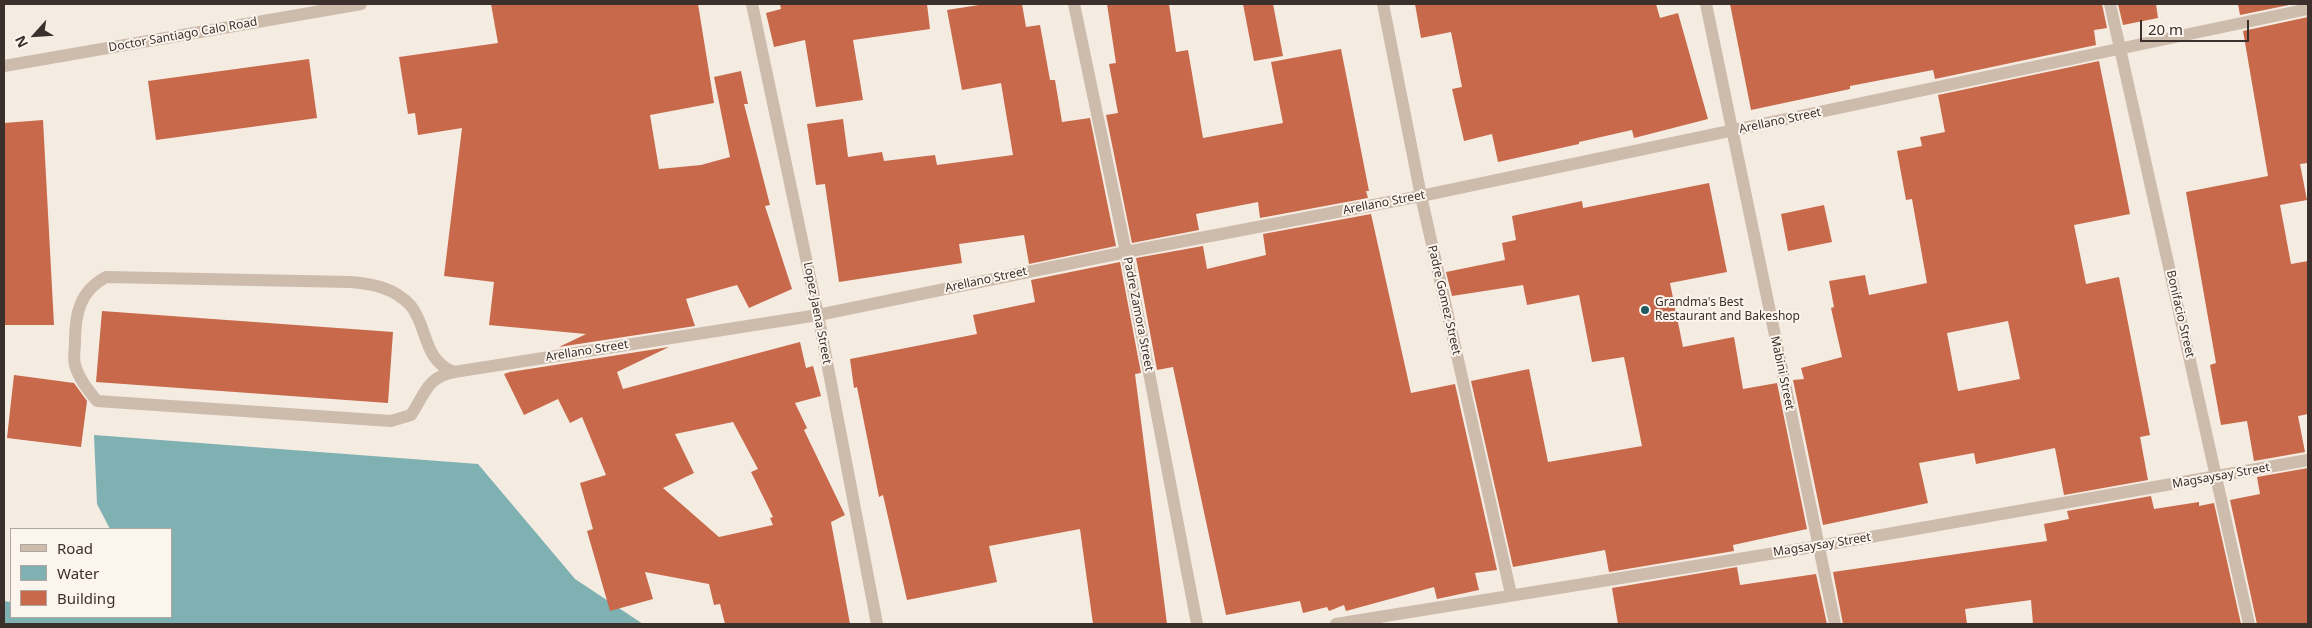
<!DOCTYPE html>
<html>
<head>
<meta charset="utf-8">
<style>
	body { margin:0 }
	#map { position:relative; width:2312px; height:628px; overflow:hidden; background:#f4ebe1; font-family:"Noto Sans",sans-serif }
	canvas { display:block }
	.frame { position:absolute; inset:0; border:5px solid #3b302b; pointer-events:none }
	.legend { position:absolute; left:10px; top:528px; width:162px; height:90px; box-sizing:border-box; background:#fbf5ee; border:1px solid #aea6a0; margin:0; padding:6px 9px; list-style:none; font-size:15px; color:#3b302b }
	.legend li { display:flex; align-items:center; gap:10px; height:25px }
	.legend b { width:25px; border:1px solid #aea6a0 }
	.north { position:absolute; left:10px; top:10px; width:50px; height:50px; -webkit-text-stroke:4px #fbf5ee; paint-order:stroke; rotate:244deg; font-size:14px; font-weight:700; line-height:20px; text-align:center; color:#3b302b }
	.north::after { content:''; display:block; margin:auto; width:18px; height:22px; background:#3b302b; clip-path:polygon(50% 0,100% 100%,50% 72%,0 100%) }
	.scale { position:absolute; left:2140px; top:20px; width:109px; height:22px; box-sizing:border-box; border:2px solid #3b302b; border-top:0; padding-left:6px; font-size:15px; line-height:18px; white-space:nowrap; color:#3b302b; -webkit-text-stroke:4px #fbf5ee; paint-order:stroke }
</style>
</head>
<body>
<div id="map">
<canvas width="2312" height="628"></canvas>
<div class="frame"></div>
<ul class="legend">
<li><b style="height:6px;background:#cdbbac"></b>Road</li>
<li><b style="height:14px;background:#7fb0b2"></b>Water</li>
<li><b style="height:14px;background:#c8694b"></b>Building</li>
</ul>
<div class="north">N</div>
<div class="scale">20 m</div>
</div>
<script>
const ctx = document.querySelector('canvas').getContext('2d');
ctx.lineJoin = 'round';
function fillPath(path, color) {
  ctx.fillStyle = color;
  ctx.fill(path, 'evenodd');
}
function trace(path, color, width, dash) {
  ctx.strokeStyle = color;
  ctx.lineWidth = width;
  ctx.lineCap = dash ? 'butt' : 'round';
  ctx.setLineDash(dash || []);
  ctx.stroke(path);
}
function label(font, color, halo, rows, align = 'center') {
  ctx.font = font + ' "Noto Sans",sans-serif';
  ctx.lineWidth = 4;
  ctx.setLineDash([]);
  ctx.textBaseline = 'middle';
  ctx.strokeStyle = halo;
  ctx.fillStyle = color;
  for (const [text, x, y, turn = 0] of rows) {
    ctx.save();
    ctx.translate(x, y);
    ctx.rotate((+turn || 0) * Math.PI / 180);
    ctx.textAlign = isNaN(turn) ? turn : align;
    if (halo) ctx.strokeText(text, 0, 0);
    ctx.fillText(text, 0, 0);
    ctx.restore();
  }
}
const water = new Path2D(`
	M 94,435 L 478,464 L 575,579 L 643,624 L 4,624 L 4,601 L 11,602 L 11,617 L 171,617 L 171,529 L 110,529 L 97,504 Z`);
const building = new Path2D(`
	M 491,4 L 698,4 L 714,103 L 650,115 L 659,169 L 701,165 L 730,157 L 714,77 L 741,71 L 748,104 L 744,104 L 770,205 L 765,206 L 792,289 L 749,308 L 737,285 L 686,299 L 695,326 L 559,347 L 586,334 L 489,325 L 494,282 L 444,276 L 462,128 L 418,135 L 415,113 L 408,114 L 399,57 L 498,43 Z
	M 780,4 L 927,4 L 930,29 L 853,40 L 863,100 L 816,107 L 805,40 L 774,47 L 766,13 L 781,9 Z
	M 985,4 L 1022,4 L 1026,27 L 1040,25 L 1050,80 L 1055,80 L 1062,122 L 1090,118 L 1116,246 L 1029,264 L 1024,235 L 959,244 L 962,263 L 839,282 L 825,184 L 816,185 L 807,124 L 843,119 L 848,157 L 882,152 L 884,161 L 935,155 L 937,165 L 1013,155 L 1001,83 L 962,90 L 947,10 Z
	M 1107,4 L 1169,4 L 1176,52 L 1188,50 L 1203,138 L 1283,123 L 1271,62 L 1341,49 L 1369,191 L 1366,191 L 1368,198 L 1260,218 L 1258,202 L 1196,214 L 1199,230 L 1132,243 L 1106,115 L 1118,113 L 1109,64 L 1116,63 Z
	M 1243,4 L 1273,4 L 1283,56 L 1254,61 Z
	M 1415,4 L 1656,4 L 1660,18 L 1678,13 L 1708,119 L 1634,138 L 1632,130 L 1579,142 L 1579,144 L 1498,162 L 1492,134 L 1464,141 L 1452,89 L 1462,87 L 1451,32 L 1421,38 Z
	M 1730,4 L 2102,4 L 2107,28 L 2094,30 L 2096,45 L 1935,79 L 1933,70 L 1850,86 L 1850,89 L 1751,110 Z
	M 2118,4 L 2156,4 L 2158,18 L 2123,25 Z
	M 2238,4 L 2294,4 L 2240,15 Z
	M 2308,17 L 2308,163 L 2300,164 L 2307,200 L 2280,205 L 2291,264 L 2308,261 L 2308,414 L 2298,416 L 2305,452 L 2254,461 L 2247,421 L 2221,425 L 2210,365 L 2216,363 L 2186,192 L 2268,176 L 2243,31 Z
	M 309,59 L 317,118 L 156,140 L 148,81 Z
	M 2099,61 L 2130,214 L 2074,225 L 2086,284 L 2119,277 L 2150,435 L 2140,437 L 2148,480 L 2064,495 L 2055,448 L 1976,464 L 1974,453 L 1919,463 L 1928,503 L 1823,525 L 1793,380 L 1804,379 L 1801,368 L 1842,357 L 1831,308 L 1834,307 L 1829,281 L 1865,275 L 1869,295 L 1927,283 L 1912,199 L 1906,200 L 1897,151 L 1922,146 L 1920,137 L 1945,132 L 1938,95 ZM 2008,321 L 2020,379 L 1958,391 L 1947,333 Z
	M 43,120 L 54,325 L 4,325 L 4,123 Z
	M 1709,183 L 1727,272 L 1670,283 L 1683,347 L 1734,337 L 1743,389 L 1777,383 L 1807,529 L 1733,545 L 1734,551 L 1609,572 L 1605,550 L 1513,567 L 1471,381 L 1529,369 L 1548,462 L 1642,446 L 1624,357 L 1592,362 L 1579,295 L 1527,305 L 1523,285 L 1452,296 L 1446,272 L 1505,260 L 1502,243 L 1516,240 L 1512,216 L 1582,201 L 1583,208 Z
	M 1824,205 L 1832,242 L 1788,251 L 1781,214 Z
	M 1371,214 L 1411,393 L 1455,384 L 1497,570 L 1475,573 L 1479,590 L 1437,599 L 1434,587 L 1346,611 L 1344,605 L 1329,611 L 1327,607 L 1303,613 L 1300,601 L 1226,615 L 1173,367 L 1157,370 L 1136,258 L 1203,246 L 1207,269 L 1266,255 L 1263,234 Z
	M 1120,262 L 1141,373 L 1135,374 L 1167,624 L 1093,624 L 1080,529 L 989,546 L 997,582 L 907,600 L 883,495 L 879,497 L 857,387 L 854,388 L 850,359 L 977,334 L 973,315 L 1035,302 L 1031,280 Z
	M 102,311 L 393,332 L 388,403 L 96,382 Z
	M 800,342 L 806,368 L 813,366 L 821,396 L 795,403 L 807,428 L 804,430 L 845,515 L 831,522 L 850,624 L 725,624 L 720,604 L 714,605 L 709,584 L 645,572 L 653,599 L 610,611 L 587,531 L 593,529 L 580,483 L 606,475 L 582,417 L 570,423 L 558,399 L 524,415 L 504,374 L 510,372 L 669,347 L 617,372 L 623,389 ZM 733,422 L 758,469 L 751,472 L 773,517 L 770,518 L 773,525 L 719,537 L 663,488 L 694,473 L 675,434 Z
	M 14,375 L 74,383 L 87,401 L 81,447 L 7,438 Z
	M 2308,468 L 2308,624 L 2257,624 L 2230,500 L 2260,494 L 2257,477 Z
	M 2151,496 L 2154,509 L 2199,502 L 2199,506 L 2214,503 L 2241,624 L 2033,624 L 2031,600 L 1965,609 L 1967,624 L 1843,624 L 1833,572 L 2047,541 L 2044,524 L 2069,519 L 2067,511 Z
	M 1737,567 L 1740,585 L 1816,574 L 1827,624 L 1618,624 L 1612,588 Z`);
const service = new Path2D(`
	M 106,277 L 351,282 C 373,284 395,288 411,306 C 428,327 423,361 454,372 C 427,377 425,394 411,415 L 391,421 L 97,401 C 88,390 79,379 75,365 C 73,358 75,349 75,342 C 75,313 80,291 106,277 Z`);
const minor = new Path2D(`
	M 752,4 L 818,315 L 877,624
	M 1074,4 L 1126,252 L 1197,624
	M 1383,4 L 1421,196 L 1511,594
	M 1706,4 L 1835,624
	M 2110,4 L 2249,624
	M 4,66 L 361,4
	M 454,372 L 818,315 L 1126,252 L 1421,196 L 2308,9
	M 1336,624 L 1819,546 L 2308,460`);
const markers = [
	[1645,310,5,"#1f5a5e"]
];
const streetNames = [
	["Doctor Santiago Calo Road",183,35,-10],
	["Arellano Street",1780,121,-12],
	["Arellano Street",1384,203,-11],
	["Arellano Street",986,280,-12],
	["Padre Gomez Street",1444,300,77],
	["Lopez Jaena Street",817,313,79],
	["Padre Zamora Street",1138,314,79],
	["Bonifacio Street",2180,314,77],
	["Arellano Street",587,351,-9],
	["Mabini Street",1782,373,78],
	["Magsaysay Street",2221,476,-10],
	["Magsaysay Street",1822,545,-9]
];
const poiNames = [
	["Grandma's Best",1655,303],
	["Restaurant and Bakeshop",1655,317]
];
fillPath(water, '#7fb0b2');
fillPath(building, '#c8694b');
trace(service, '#cdbbac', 12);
trace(minor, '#cdbbac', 12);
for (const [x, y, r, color] of markers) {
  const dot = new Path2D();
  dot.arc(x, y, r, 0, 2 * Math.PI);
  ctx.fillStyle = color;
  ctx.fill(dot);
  trace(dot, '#fbf5ee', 2);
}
label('12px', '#3b302b', '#fbf5ee', streetNames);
label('12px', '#3b302b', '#fbf5ee', poiNames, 'left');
</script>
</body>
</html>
